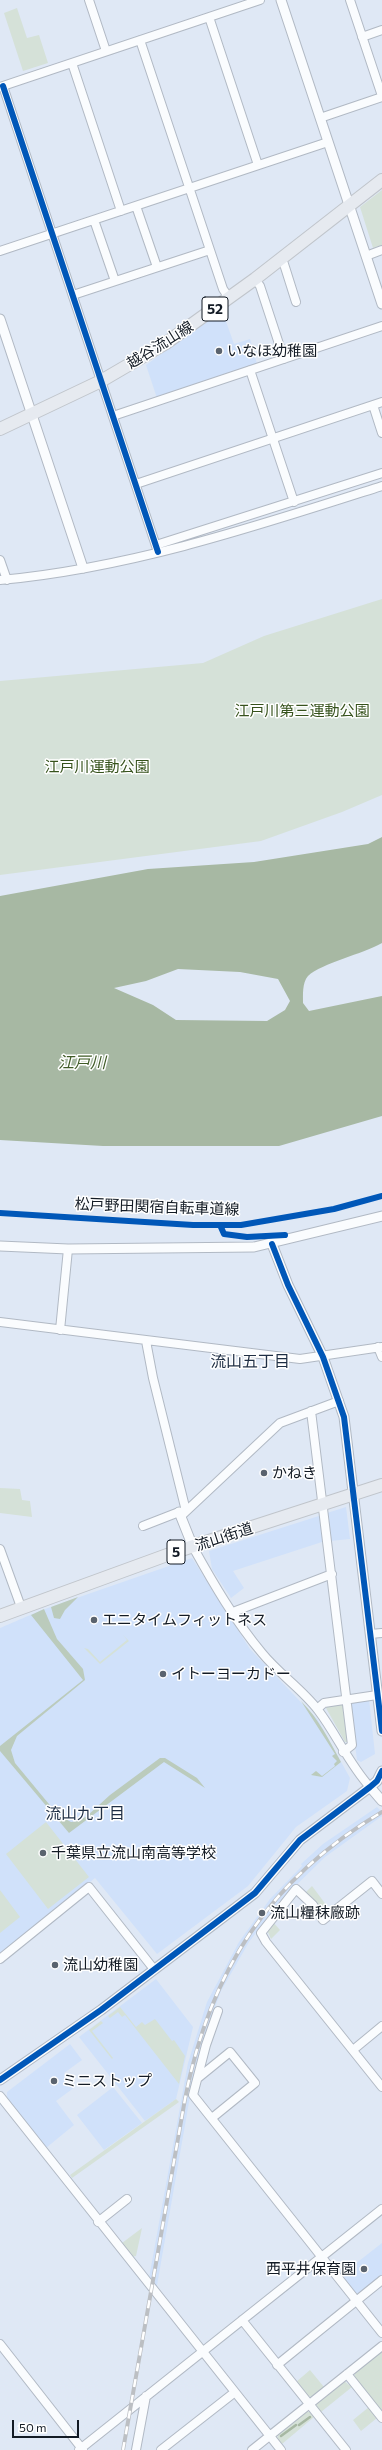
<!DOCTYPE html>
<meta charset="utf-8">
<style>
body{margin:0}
#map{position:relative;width:382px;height:2450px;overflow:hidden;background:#dfe8f5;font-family:Commissioner,sans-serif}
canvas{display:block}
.scale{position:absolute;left:12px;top:2420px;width:67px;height:18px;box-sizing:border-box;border:2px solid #131b25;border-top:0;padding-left:5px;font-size:12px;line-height:14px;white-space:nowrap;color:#131b25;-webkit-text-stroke:3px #fff;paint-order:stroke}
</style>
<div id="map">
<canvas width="382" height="2450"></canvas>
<div class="scale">50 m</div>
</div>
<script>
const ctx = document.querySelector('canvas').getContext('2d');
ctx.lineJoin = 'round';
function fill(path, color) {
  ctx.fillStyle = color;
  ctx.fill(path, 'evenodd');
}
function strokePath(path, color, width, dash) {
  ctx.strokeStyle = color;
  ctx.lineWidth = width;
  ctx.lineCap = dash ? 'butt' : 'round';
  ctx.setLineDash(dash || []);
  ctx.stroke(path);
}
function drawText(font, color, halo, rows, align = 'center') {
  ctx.font = font + ' Commissioner,"Noto Sans JP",sans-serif';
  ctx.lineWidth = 3;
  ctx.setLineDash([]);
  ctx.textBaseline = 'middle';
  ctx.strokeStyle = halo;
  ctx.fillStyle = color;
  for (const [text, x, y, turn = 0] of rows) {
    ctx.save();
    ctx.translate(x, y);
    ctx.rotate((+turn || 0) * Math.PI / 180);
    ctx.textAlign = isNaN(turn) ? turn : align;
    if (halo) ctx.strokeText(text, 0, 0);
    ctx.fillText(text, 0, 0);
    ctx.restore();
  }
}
fill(new Path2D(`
 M222,310L234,344L250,339L257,364L157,398L146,365Z
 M346,1507L350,1539L330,1541L327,1513Z
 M322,1515L325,1541L233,1571L244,1588L231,1598L212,1569L209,1551Z
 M192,1558L250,1649L318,1720L350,1778L347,1791L296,1827L248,1886L157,1954L95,1878L0,1955V1628L42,1610Z
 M369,1699L375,1754L361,1762L357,1760L350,1705L353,1701Z
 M377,1807L382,1812V1816L325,1857L281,1900L249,1942L221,1991L205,2034L192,2085L156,2291L149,2278L188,2063L207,2002L239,1942L270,1899L302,1866L301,1864L323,1844Z
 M156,1979L193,2027L176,2099L145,2121L79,2037Z
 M70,2044L82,2060L64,2073L75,2087L56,2101L74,2125L46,2148L7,2098V2092Z
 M113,2087L142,2123L104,2150L77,2115Z
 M382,2243V2275L360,2293H356L341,2275Z`), '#d0e1fa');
fill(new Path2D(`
 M17,8L27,38L39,35L48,63L23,71L4,13Z
 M382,190V245L373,248L360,207Z
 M382,599V795L342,812L261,841L0,875V681L203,663L264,636Z
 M0,1488L20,1489L22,1500L30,1501L32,1517L0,1513Z
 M123,1635L129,1641L100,1664L84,1648L88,1649L100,1662L127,1640Z
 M342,1703L345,1705L349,1742H345L326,1708L328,1705Z
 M46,1822L89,1877L48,1909L6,1854Z
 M312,1886L330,1910L326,1913L322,1912L306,1892Z
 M0,1890L20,1917L0,1933Z
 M273,1922L280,1930L271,1939L267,1930Z
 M120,2007L136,2027L142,2022L145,2025L155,2019L172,2041L174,2040L185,2056L179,2084L125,2015L122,2017L118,2012L110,2018L108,2016Z
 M101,2021L103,2023L92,2031L113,2058L112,2059L89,2030Z
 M176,2099L179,2102L72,2178L70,2175Z
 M142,2228L136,2256L132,2257L122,2243Z
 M382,2351V2411L354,2377L355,2373Z
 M310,2370L324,2387L312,2397L308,2396L296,2382Z
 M344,2381L352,2387L321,2412L316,2407L317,2403Z
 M369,2407L377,2418L361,2431L353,2420Z
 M306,2412H311L314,2417L282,2444L277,2439L278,2434Z`), '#d5e1d8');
fill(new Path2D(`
 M78,1597L65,1610L60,1619L54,1618L51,1607Z
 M44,1609L57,1639L83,1669L85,1680L17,1736L11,1750L15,1763L58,1815L71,1822L78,1821L87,1816L110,1795L160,1758H165L197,1778L205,1788L164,1762L69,1833L0,1751V1746L83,1680L31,1615Z
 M301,1701C319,1719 329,1740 341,1762L322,1777L311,1775L316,1771L322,1776L335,1766L334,1764L337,1761L332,1756L335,1754Z`), '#bbcbbc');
fill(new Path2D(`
 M382,837V943C363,954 322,963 308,976C302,983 303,995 303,1003L309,1011L382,996V1116L279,1146H103L0,1140V896L148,869L254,862L368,844ZM178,969L240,972L278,979L290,1001L285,1010L267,1021L176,1020L153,1005L114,988L146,981Z`), '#a7b8a3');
strokePath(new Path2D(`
 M299,2425L310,2417
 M281,2436L296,2425`), '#a7b8a3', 2.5);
const minor = new Path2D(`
 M89,0L106,51
 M350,0L382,96
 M209,17L258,165
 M362,37L382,30
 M140,40L223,289L229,298
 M72,63L121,211
 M3,86L158,552
 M0,87L260,0
 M320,118L382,97
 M136,206L157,267
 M94,220L115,281
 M0,251L328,142
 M366,256L382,250
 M280,259L284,264L296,302
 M255,279L260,286L284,359
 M73,295L210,250
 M250,370L294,502
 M373,405L382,433
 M113,416L382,326
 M136,484L382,402
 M156,545L382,473
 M0,560L7,580
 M0,580C131,568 257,526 382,486
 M0,1322L300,1359L382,1347
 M60,1330L68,1249
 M146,1341L153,1378L186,1511
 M378,1347L382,1357
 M311,1411L352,1745L343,1752
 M181,1516L280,1423L339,1401
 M143,1526L179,1512
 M193,1547C213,1583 235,1621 262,1653C279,1674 302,1689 318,1710C337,1735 349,1764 370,1787
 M0,1549L21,1607
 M233,1612L332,1574
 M370,1634L382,1633
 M317,1709L324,1703L377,1695
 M382,1894L372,1881L323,1920L313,1905L296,1889L261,1933L266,1942L382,2087
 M0,1959L89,1887L153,1968
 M218,2011L206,2045L193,2095L382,2333
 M353,2050L382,2026
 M198,2078L230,2052L255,2083L212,2118
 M0,2096L281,2450
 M98,2222L127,2199
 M242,2320L346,2450
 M0,2344L83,2450
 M277,2365L382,2280
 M347,2374L382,2418
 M79,2450L382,2209
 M136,2450L146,2396
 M161,2450L235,2392
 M252,2450L382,2346`);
const tertiary = new Path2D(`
 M281,0L382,304
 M0,319L83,568
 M272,1244L288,1285L323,1357L344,1417L382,1731
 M0,1246L68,1249L254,1247L382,1216
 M179,1512L193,1547
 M370,1787L382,1801
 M0,2080L101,2010L255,1893L300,1840L370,1787L377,1781L382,1771`);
const primary = new Path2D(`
 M0,429L101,381L166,343L255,279L382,180
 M0,1616L178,1551L382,1485`);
strokePath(minor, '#b1b9c4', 10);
strokePath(tertiary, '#b1b9c4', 11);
strokePath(primary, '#c0c5cb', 14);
strokePath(minor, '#fafcfe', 8);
strokePath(tertiary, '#fafcfe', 9);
strokePath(primary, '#e6eaf0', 12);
const rail = new Path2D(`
 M123,2450L185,2099C210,1971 269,1879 382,1812`);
strokePath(rail, '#bcbfc3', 4);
strokePath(rail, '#fff', 2.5, [8]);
strokePath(new Path2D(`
 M3,86L158,552
 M0,1213L193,1225H241L334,1209L382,1196
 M220,1225L224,1234L247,1237L285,1235
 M272,1244L288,1285L323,1357L344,1417L382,1731
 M0,2080L101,2010L255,1893L300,1840L370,1787L377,1781L382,1771`), '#0057b8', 6);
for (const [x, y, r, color] of [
 [219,351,4,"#5a636e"],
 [264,1473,4,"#5a636e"],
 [94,1620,4,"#5a636e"],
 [163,1674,4,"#5a636e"],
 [43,1853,4,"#5a636e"],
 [262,1913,4,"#5a636e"],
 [55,1965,4,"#5a636e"],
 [54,2081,4,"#5a636e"],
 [364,2269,4,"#5a636e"]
]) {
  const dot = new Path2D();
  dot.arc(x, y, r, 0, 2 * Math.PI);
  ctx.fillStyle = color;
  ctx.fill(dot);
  strokePath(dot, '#fff', 1.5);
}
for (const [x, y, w] of [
 [215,309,26],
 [176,1552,18]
]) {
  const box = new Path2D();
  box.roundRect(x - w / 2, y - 12, w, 24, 3);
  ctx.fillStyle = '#fff';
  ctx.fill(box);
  strokePath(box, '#131b25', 1);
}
drawText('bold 14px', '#131b25', null, [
 ["52",215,309],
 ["5",176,1552]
]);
drawText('15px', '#131b25', '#fff', [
 ["越谷流山線",160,345,-32],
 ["松戸野田関宿自転車道線",157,1207,2],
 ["流山街道",224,1537,-18]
]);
drawText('15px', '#131b25', '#fff', [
 ["いなほ幼稚園",227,351],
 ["かねき",272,1473],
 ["エニタイムフィットネス",102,1620],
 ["イトーヨーカドー",171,1674],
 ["千葉県立流山南高等学校",51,1853],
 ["流山糧秣廠跡",270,1913],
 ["流山幼稚園",63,1965],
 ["ミニストップ",62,2081],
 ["西平井保育園",356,2269,"right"]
], 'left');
drawText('15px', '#36521c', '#fff', [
 ["江戸川第三運動公園",302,711],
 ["江戸川運動公園",97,767]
]);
drawText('italic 16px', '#3f5b26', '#fff', [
 ["江戸川",82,1063]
]);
drawText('16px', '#1e2e44', '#fff', [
 ["流山五丁目",250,1362],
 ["流山九丁目",85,1814]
]);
</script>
